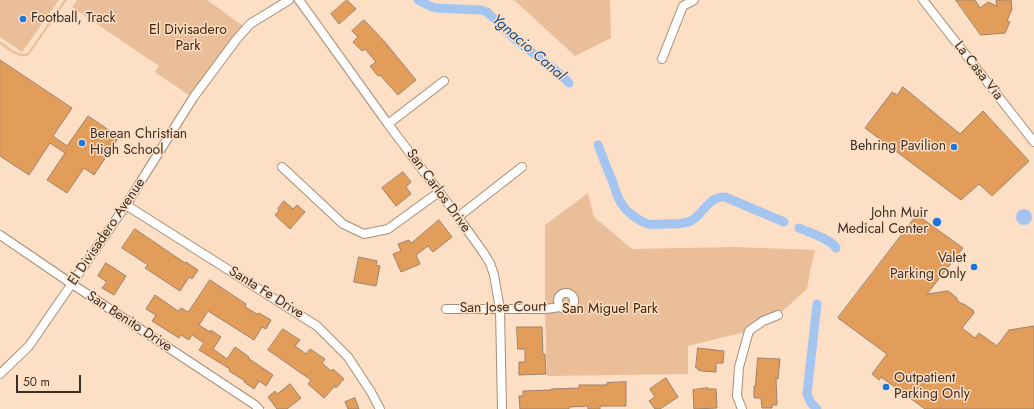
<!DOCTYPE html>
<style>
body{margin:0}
#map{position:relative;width:1034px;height:409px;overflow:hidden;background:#fddfc5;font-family:Jost,sans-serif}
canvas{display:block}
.scale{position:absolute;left:16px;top:375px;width:65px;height:18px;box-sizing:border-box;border:2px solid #3a2e25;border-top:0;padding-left:5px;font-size:12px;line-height:14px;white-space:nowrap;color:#3a2e25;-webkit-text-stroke:3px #fddfc5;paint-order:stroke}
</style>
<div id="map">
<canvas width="1034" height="409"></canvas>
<div class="scale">50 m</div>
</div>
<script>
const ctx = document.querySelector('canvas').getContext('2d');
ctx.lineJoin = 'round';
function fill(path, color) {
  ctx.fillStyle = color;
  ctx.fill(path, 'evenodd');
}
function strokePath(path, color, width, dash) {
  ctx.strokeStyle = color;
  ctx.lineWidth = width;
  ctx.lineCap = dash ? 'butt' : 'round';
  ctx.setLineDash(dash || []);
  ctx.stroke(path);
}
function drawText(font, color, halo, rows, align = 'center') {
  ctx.font = font + ' Jost,sans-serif';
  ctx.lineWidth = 3;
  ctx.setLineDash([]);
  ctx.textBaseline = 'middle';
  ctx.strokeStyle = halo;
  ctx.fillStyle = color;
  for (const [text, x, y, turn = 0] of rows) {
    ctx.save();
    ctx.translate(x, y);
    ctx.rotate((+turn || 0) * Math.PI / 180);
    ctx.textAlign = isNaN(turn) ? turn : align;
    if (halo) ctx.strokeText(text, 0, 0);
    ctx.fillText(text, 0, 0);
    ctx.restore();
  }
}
fill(new Path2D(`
 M0,0H59L22,52L0,37Z
 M64,0H67L29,55C19,60 9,50 0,44V41C8,46 18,57 28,53Z
 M77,0H207L246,28L193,98L155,72L159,66L72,7Z
 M514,0H610L611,38L575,56Z
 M588,193L594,217L632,249L734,247L815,250L810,272L807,289L778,315L749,331L688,346V374L547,376L545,309V225Z`), '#e9be98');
fill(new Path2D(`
 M1016 217a8 8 0 1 1 16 0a8 8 0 1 1-16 0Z`), '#a4c5f0');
strokePath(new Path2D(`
 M418,0L432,7L436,8L481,10L487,12L516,40L559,73L569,83
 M598,145C603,157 607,169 612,180C615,189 617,198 623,206C628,213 639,221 648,224C654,225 660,224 666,224C674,224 684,224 691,221C704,214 708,196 725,197L784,222
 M799,228C808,232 831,239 836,248
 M817,304L807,394L811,403L817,409`), '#a4c5f0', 9);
const building = new Path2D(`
 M347,0L356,9L339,24L331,14Z
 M956,0H975L980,8L988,2L997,6L996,0H1011L1012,9L1007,21L1010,22L1005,33L981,35Z
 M364,20L384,41L416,80L398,95L380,75L378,76L370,66L376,62L365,49L362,51L353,42L358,37L352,31Z
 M0,60L72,108L53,136L67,146L88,116L119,137L94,175L84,168L67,193L47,180L65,153L50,143L29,175L0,156Z
 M903,87L960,134L983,111L1029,161L992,196L979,184L961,200L865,128L892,92L897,95Z
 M403,172L411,182L406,187L411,194L396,206L382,188Z
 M284,201L293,209L297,205L305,212L290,229L275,215L279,211L278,209Z
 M917,215L963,248L927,294L948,291L957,298V300L962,304H964L973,310L974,313L962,328L975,338L979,333L997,346L1009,330L1034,326V409H925L881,377L879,380L872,374L887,354L838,318Z
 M439,220L452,237L433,252L428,246L416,255L420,264L401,272L393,254L401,251L398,244L409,240L411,243Z
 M135,229L185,263L186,262L198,270L192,279L189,277L180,291L145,268L148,265L122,248Z
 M359,257L377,261L376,265L380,266L376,286L354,282Z
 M106,263L126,276L114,295L102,288L107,282L98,276Z
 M210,280L246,304L245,307L257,314L259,313L271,320L266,329L262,327L254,340L208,311L199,325L210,332L211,330L221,337L213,349L227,359L235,347L249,357L248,358L273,375L266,386L259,381L254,389L244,382L245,381L229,371L230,369L199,350L204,343L192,335L189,340L181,335L179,338L152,321L156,315L146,309L155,295L178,311L181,308L188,312Z
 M517,327H542L543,355L545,354L546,374L519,375V362H525V349H518Z
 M283,329L300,340L295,346L306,354L310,349L325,359L322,363L331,371L333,369L344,379L336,388L335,386L324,398L308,384L311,380L268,350Z
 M698,348L724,351L723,363H716V372L702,371L698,370V368H696Z
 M758,358L780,359L778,379L776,378L777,405H772V408H762L761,398H754V386H755Z
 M666,378L678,397L660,409H655L649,401L655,397L650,389Z
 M626,382V406H600V409H588V406L569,407V409H520L519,396H523V391L551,390V389L579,388V385H607V383Z
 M290,384L301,398L287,409H277L268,397L275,391L277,394Z
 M708,388V389H716L717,408L694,409L693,390Z
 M355,398L359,409H348L345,402Z`);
fill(building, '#e39d5b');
strokePath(building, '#9d826b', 1);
const street = new Path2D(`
 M299,0L388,124L458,217L483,252L490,263L494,275L500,309L502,409
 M923,0L1034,142
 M662,59L683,6L694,0
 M388,124L444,81
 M282,167L343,224L364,234L388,229L439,192
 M126,205L317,326L348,357L371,392L380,409
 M458,217L522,167
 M0,235L72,284L255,405L259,409
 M558 301a8 8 0 1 1 16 0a8 8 0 1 1-16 0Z
 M446,309H545L561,307
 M0,374L29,346L126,205L193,98L236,40L250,24L289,0
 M742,409L737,396L739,367L749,331L763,321L778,315`);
strokePath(street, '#a88d75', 10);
strokePath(street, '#fff', 8);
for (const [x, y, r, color] of [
 [23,19,4,"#1677e0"],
 [82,143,4,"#1677e0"],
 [954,147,4,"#1677e0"],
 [937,222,5,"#1677e0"],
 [974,267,4,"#1677e0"],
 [886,387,4,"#1677e0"]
]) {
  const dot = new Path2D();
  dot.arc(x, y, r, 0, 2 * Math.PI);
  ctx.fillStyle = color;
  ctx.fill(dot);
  strokePath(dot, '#fddfc5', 1.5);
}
drawText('14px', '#3a2e25', '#fddfc5', [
 ["Football, Track",31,19],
 ["Berean Christian",90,135],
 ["High School",90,151],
 ["Behring Pavilion",946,147,"right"],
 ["John Muir",928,214,"right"],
 ["Medical Center",928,230,"right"],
 ["Valet",966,259,"right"],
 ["Parking Only",966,275,"right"],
 ["Outpatient",894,379],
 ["Parking Only",894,395]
], 'left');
drawText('14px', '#3f2306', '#fddfc5', [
 ["El Divisadero",188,31],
 ["Park",188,47],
 ["San Miguel Park",610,310]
]);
drawText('14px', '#3a2e25', '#fddfc5', [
 ["La Casa Via",978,71,52],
 ["San Carlos Drive",438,191,54],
 ["El Divisadero Avenue",107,232,-56],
 ["Santa Fe Drive",266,293,32],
 ["San Jose Court",503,308,-1],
 ["San Benito Drive",129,322,33]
]);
drawText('italic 15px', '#154b8a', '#fddfc5', [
 ["Ygnacio Canal",528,48,41]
]);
</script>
